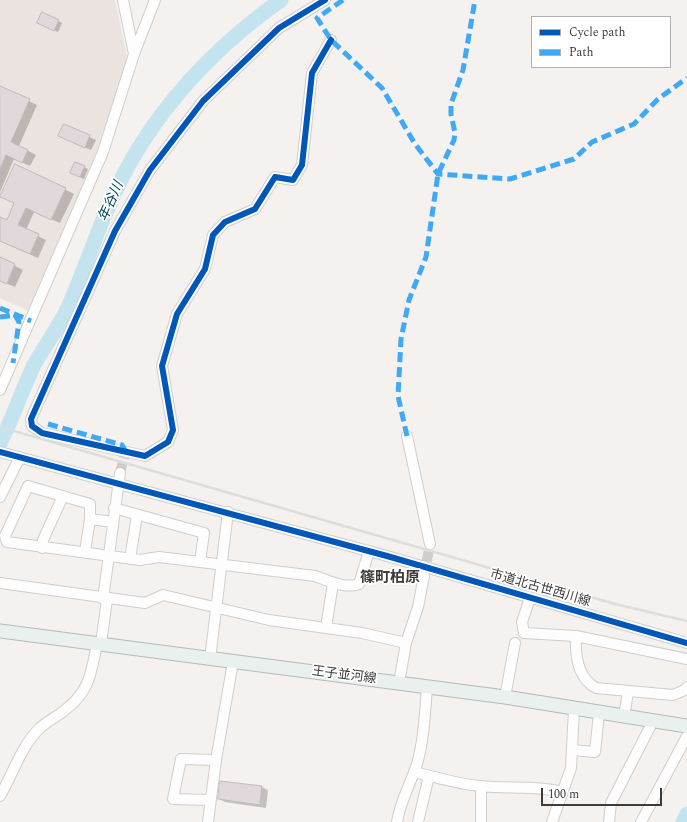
<!DOCTYPE html>
<meta charset="utf-8">
<style>
body{margin:0}
#map{position:relative;width:687px;height:822px;overflow:hidden;background:#f4f1ef;font-family:Spectral,serif}
canvas{display:block}
.legend{position:absolute;left:531px;top:16px;width:140px;height:52px;box-sizing:border-box;background:#fff;border:1px solid #b2b1b1;margin:0;padding:5px 7px;list-style:none;font-size:12px;color:#3e3c3b}
.legend li{display:flex;align-items:center;gap:8px;height:20px}
.legend b{width:20px;border:1px solid #b2b1b1}
.scale{position:absolute;left:541px;top:788px;width:121px;height:18px;box-sizing:border-box;border:2px solid #3e3c3b;border-top:0;padding-left:5px;font-size:12px;line-height:14px;white-space:nowrap;color:#3e3c3b;-webkit-text-stroke:3px #fff;paint-order:stroke}
</style>
<div id="map">
<canvas width="687" height="822"></canvas>
<ul class="legend">
<li><b style="height:5px;background:#0057b8"></b>Cycle path</li>
<li><b style="height:5px;background:#3fa9f5"></b>Path</li>
</ul>
<div class="scale">100 m</div>
</div>
<script>
const ctx = document.querySelector('canvas').getContext('2d');
ctx.lineJoin = 'round';
function fill(path, color) {
  ctx.fillStyle = color;
  ctx.fill(path, 'evenodd');
}
function strokePath(path, color, width, dash) {
  ctx.strokeStyle = color;
  ctx.lineWidth = width;
  ctx.lineCap = dash ? 'butt' : 'round';
  ctx.setLineDash(dash || []);
  ctx.stroke(path);
}
function drawText(font, color, halo, rows, align = 'center') {
  ctx.font = font + ' Spectral,"Noto Sans JP",serif';
  ctx.lineWidth = 3.5;
  ctx.setLineDash([]);
  ctx.textBaseline = 'middle';
  ctx.strokeStyle = halo;
  ctx.fillStyle = color;
  for (const [text, x, y, turn = 0] of rows) {
    ctx.save();
    ctx.translate(x, y);
    ctx.rotate((+turn || 0) * Math.PI / 180);
    ctx.textAlign = isNaN(turn) ? turn : align;
    if (halo) ctx.strokeText(text, 0, 0);
    ctx.fillText(text, 0, 0);
    ctx.restore();
  }
}
fill(new Path2D(`
 M0,0H115L128,62L96,153L29,311L0,298Z`), '#ebe3df');
fill(new Path2D(`
 M43,14L62,23L58,32L42,25Z
 M0,87L37,105L19,146L36,155L30,166L14,159L0,192Z
 M64,125L96,140L91,150L65,139Z
 M76,163L88,169L84,179L75,175Z
 M16,165L74,194L60,223L34,212L26,230L46,240L38,258L0,241V218L7,221L15,203Z
 M0,258L23,270L15,287L0,281Z
 M221,782L262,787L268,790L266,808L225,802L219,799Z`), '#0003');
strokePath(new Path2D(`
 M0,443C13,418 22,390 34,365C45,345 60,326 69,305C86,267 98,227 116,190C153,112 211,50 281,0
 M683,822L687,814`), '#c3e4ee', 15);
const building = new Path2D(`
 M42,12L59,20L54,31L37,23Z
 M0,86L30,99L11,142L28,150L22,163L6,155L0,169Z
 M64,124L90,135L85,148L58,136Z
 M75,162L85,166L80,177L70,173Z
 M15,164L66,188L51,220L26,208L18,225L39,234L30,254L0,241V217L7,220L14,203L0,197Z
 M0,257L15,264L7,284L0,281Z
 M220,781L262,786L260,805L218,799Z`);
fill(building, '#e1d8db');
strokePath(building, '#bebbbb', 1);
strokePath(new Path2D(`
 M120,473L124,457
 M424,576L430,544`), '#d0cdcb', 10, [10, 5]);
const minor = new Path2D(`
 M325,0L279,28L203,101L150,170L115,231L31,419L32,426L42,433L145,456L168,442L173,430L162,366L177,314L205,269L213,235L225,222L255,209L275,177L293,180L302,165L312,73L331,40
 M134,54L155,0
 M0,390L103,152L134,54L123,0
 M407,436L430,544
 M0,452L387,556L687,643
 M0,497L20,457
 M114,508L204,533L200,562
 M90,519V504L28,486L5,536L7,542L140,560L159,557L315,576C329,581 345,589 359,584L369,551
 M42,548L43,540L63,496
 M85,552L90,519L113,522
 M130,559L137,515
 M0,583L145,603L163,595L269,620L362,633L406,643
 M530,598L522,622L524,633L576,636
 M103,599L120,473
 M326,628L333,583
 M101,644L107,599
 M210,659L228,512
 M687,659L576,636C575,655 578,678 596,688L673,695L687,689V687
 M399,683L406,643L418,607L424,576
 M505,697L515,643
 M624,717L628,692
 M573,750L595,752L599,713
 M414,772C436,777 457,784 480,786C508,789 536,785 563,792
 M0,796C13,774 21,746 40,728C47,721 57,717 65,710C90,691 91,673 97,644
 M210,800L173,799L181,759L216,760
 M208,822L216,760L233,662
 M397,822C400,801 411,783 417,764C424,739 425,713 427,687
 M418,822L429,776
 M481,822V786
 M552,822L571,768L574,709
 M609,822L611,803L650,727L651,721
 M641,822L687,736`);
const major = new Path2D(`
 M0,631L505,697L687,726`);
strokePath(minor, '#d0cecd', 12);
strokePath(major, '#b1bdb8', 15);
strokePath(minor, '#fdfdfd', 10);
strokePath(major, '#e9f0ed', 13);
strokePath(new Path2D(`
 M0,427L615,604L687,621`), '#dddddc', 2.5);
strokePath(new Path2D(`
 M343,0L317,18L331,40L382,88L415,144L438,174L510,179L574,159L592,142L634,124L658,99L687,78
 M0,308L31,321
 M0,317L15,315L19,322L13,363
 M48,424L122,445L125,450
 M407,436L398,396L401,339L409,300L426,257L438,174L454,140L455,133L451,114V104L463,70L475,0`), '#3fa9f5', 5, [10, 5]);
strokePath(new Path2D(`
 M325,0L279,28L203,101L150,170L115,231L31,419L32,426L42,433L145,456L168,442L173,430L162,366L177,314L205,269L213,235L225,222L255,209L275,177L293,180L302,165L312,73L331,40
 M0,452L387,556L687,643`), '#0057b8', 6);
drawText('13px', '#3e3c3b', '#fff', [
 ["市道北古世西川線",540,589,16],
 ["王子並河線",344,676,7]
]);
drawText('italic 14px', '#044c5b', '#fff', [
 ["年谷川",112,202,-66]
]);
drawText('bold 15px', '#3e3c3b', '#fff', [
 ["篠町柏原",390,579]
]);
</script>
